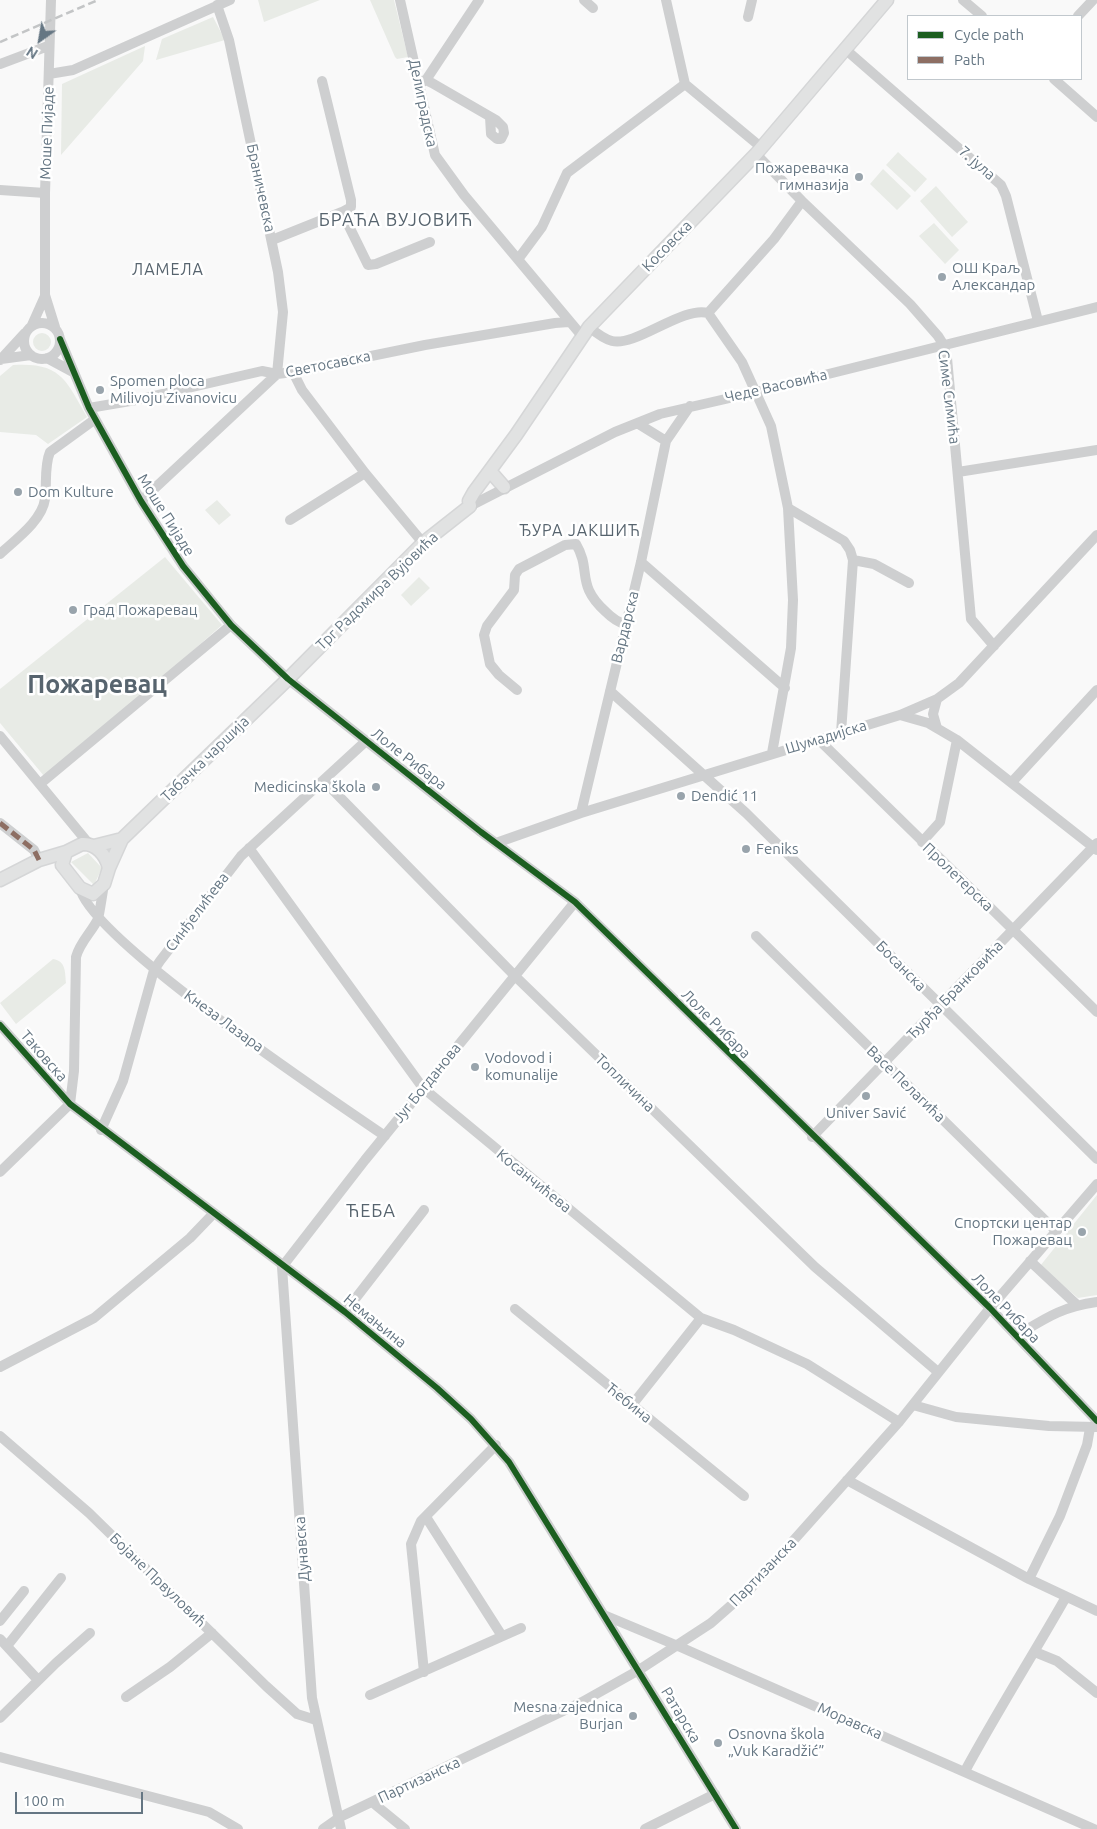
<!DOCTYPE html>
<meta charset="utf-8">
<style>
body{margin:0}
#map{position:relative;width:1097px;height:1829px;overflow:hidden;background:#f9f9f9;font-family:Ubuntu,sans-serif}
canvas{display:block}
.legend{position:absolute;left:907px;top:15px;width:175px;height:65px;box-sizing:border-box;background:#fff;border:1px solid #c1c8cd;margin:0;padding:6px 9px;list-style:none;font-size:15px;color:#657683}
.legend li{display:flex;align-items:center;gap:10px;height:25px}
.legend b{width:25px;border:1px solid #c1c8cd}
.north{position:absolute;left:15px;top:15px;width:50px;height:50px;-webkit-text-stroke:4px #fff;paint-order:stroke;rotate:212deg;font-size:14px;font-weight:700;line-height:20px;text-align:center;color:#657683}
.north::after{content:'';display:block;margin:auto;width:18px;height:22px;background:#657683;clip-path:polygon(50% 0,100% 100%,50% 72%,0 100%)}
.scale{position:absolute;left:15px;top:1792px;width:128px;height:22px;box-sizing:border-box;border:2px solid #657683;border-top:0;padding-left:6px;font-size:15px;line-height:18px;white-space:nowrap;color:#657683;-webkit-text-stroke:4px #fff;paint-order:stroke}
</style>
<div id="map">
<canvas width="1097" height="1829"></canvas>
<ul class="legend">
<li><b style="height:6px;background:#1b5e20"></b>Cycle path</li>
<li><b style="height:6px;background:#8d6e63"></b>Path</li>
</ul>
<div class="north">N</div>
<div class="scale">100 m</div>
</div>
<script>
const ctx = document.querySelector('canvas').getContext('2d');
ctx.lineJoin = 'round';
function fill(path, color) {
  ctx.fillStyle = color;
  ctx.fill(path, 'evenodd');
}
function strokePath(path, color, width, dash) {
  ctx.strokeStyle = color;
  ctx.lineWidth = width;
  ctx.lineCap = dash ? 'butt' : 'round';
  ctx.setLineDash(dash || []);
  ctx.stroke(path);
}
function drawText(font, color, halo, rows, align = 'center') {
  ctx.font = font + ' Ubuntu,sans-serif';
  ctx.lineWidth = 5;
  ctx.setLineDash([]);
  ctx.textBaseline = 'middle';
  ctx.strokeStyle = halo;
  ctx.fillStyle = color;
  for (const [text, x, y, turn = 0] of rows) {
    ctx.save();
    ctx.translate(x, y);
    ctx.rotate((+turn || 0) * Math.PI / 180);
    ctx.textAlign = isNaN(turn) ? turn : align;
    if (halo) ctx.strokeText(text, 0, 0);
    ctx.fillText(text, 0, 0);
    ctx.restore();
  }
}
fill(new Path2D(`
 M258,0H320L264,22Z
 M370,0H394L408,57L397,59L395,57Z
 M213,17L225,40L156,60L162,39Z
 M145,46L143,61L61,155L62,84Z
 M898,152L927,179L915,192L886,165Z
 M883,169L911,196L897,210L870,184Z
 M936,186L968,222L952,237L920,201Z
 M934,223L959,250L945,264L919,236Z
 M33 342a9 9 0 1 1 18 0a9 9 0 1 1-18 0Z
 M13,365C61,362 66,380 87,417L48,444L36,435L0,432V376Z
 M217,500L231,515L219,525L205,510Z
 M165,557L222,625L139,698L44,776L0,723V689Z
 M419,577L430,588L411,606L401,595Z
 M88,853L102,868L94,885L71,862Z
 M53,959C66,961 65,972 66,983L16,1024L0,1003Z
 M1097,1195V1295L1078,1298L1040,1266Z`), '#e8ebe6');
const major = new Path2D(`
 M490,471L504,487
 M82,844C96,843 106,855 109,868L104,884L93,894L80,888L62,865L66,852Z
 M94,846L122,839
 M109,868L122,839L288,679L423,543L470,506L469,501L474,492L516,435L589,327L756,154L887,0
 M0,880L39,860L66,852`);
strokePath(major, '#d5d6d7', 15);
strokePath(new Path2D(`
 M51,0L45,193V295L55,327
 M400,0L435,155L464,195L582,336
 M584,0L593,8
 M666,0L685,84L762,148
 M963,0L982,16
 M1078,16L1093,0
 M748,17L752,0
 M845,49L1001,185L1006,196L1038,321
 M0,64L48,46
 M49,74L73,70L230,0
 M1054,79L1097,117
 M426,80L432,83L496,120L503,127L504,133L501,139H497L491,134L490,117
 M322,81L351,200V207L342,212
 M421,83L426,80L479,0
 M756,154L802,201L910,304L938,336L943,344L947,358L971,619L994,646
 M0,190L45,193
 M272,240L342,212L368,265L376,264L430,242
 M519,258L542,227L567,173L685,84
 M708,313L774,239L802,201
 M24 341a18 18 0 1 1 36 0a18 18 0 1 1-36 0Z
 M32,325L45,296
 M589,327C595,332 604,339 612,341C636,347 682,306 708,313L742,362L771,426L788,508L844,541L850,550L853,560L874,564L909,583
 M60,339L89,408L141,501L183,566L231,625L288,679L481,832L575,902L990,1308L1097,1421
 M47,358L73,372
 M1,359L31,355
 M0,360L25,333
 M293,372L302,390L365,473L423,543
 M89,408L136,400L262,371L277,374L293,372L425,345L555,323L569,322
 M637,423L666,441
 M958,472L1097,450
 M141,501L277,374L283,312L278,272L229,40L217,5
 M470,506L615,432L660,414L756,392L1097,307
 M290,520L365,473
 M0,554C15,540 42,521 45,499C47,484 44,466 50,452L94,420
 M641,562L785,688
 M517,690L499,675L490,664L484,635L487,626L514,590L515,575L519,569L565,545L576,544C592,571 575,584 606,612C612,618 617,622 625,624
 M610,691L746,813L1097,1159
 M937,699L933,714L937,728
 M900,715L928,723L957,740L1097,850
 M841,733L853,560
 M0,736L89,844
 M819,740L1097,1012
 M772,753L791,648L793,600L788,508
 M324,781L515,976L815,1267L938,1372
 M1012,782L1097,690
 M40,784L231,625
 M581,813L641,562L666,441L690,406
 M0,823L34,850L39,860
 M922,842L940,822L957,740
 M496,843L581,813L900,715L937,699L959,683L1097,535
 M249,848L423,1088L701,1318L734,1330L807,1364L899,1422
 M80,888C90,938 332,1100 385,1136
 M756,936L1056,1231
 M0,1025L70,1104L345,1312L437,1388L471,1419L509,1462L736,1829
 M70,1104L74,1071L76,957C80,942 91,933 98,919C99,917 103,890 104,884
 M101,1130L123,1081L154,970L160,961L241,856L366,741
 M812,1137L1097,843
 M0,1172L70,1104
 M1030,1261L1077,1305
 M515,1309L744,1496
 M345,1312L424,1210
 M1016,1336C1046,1318 1061,1307 1097,1302
 M0,1367L94,1318L190,1238L214,1213
 M632,1405L701,1318
 M913,1405L956,1417L1049,1426L1097,1427
 M0,1436L89,1513L266,1686L297,1714L316,1720
 M847,1480L1029,1579L1097,1611
 M426,1517L502,1636
 M1029,1579L1060,1516L1087,1445L1090,1428
 M604,1615L678,1646L1094,1829
 M0,1621L24,1591
 M0,1639L38,1680
 M7,1646L61,1578
 M1035,1652L1057,1661L1097,1693
 M424,1672L411,1544L421,1521L496,1445
 M370,1695L521,1628
 M126,1697L170,1667L212,1633
 M0,1718L56,1663L90,1633
 M0,1757L209,1812L238,1829
 M965,1771C997,1712 1033,1655 1066,1597
 M372,1802L405,1829
 M323,1829L340,1817L582,1702L639,1670L711,1623L752,1587L899,1422L990,1308L1097,1184
 M341,1829L312,1698L282,1267L365,1160L575,902
 M645,1829L715,1794`), '#cecfd0', 10);
strokePath(major, '#e1e2e2', 12);
strokePath(new Path2D(`
 M0,42L98,0`), '#c3c5c6', 2.5, [8, 4]);
strokePath(new Path2D(`
 M0,823L34,850L39,860`), '#8d6e63', 5, [10, 5]);
strokePath(new Path2D(`
 M60,339L89,408L141,501L183,566L231,625L288,679L481,832L575,902L990,1308L1097,1421
 M0,1025L70,1104L345,1312L437,1388L471,1419L509,1462L736,1829`), '#1b5e20', 6);
for (const [x, y, r, color] of [
 [859,177,5,"#99a4ac"],
 [942,277,5,"#99a4ac"],
 [100,390,5,"#99a4ac"],
 [18,492,5,"#99a4ac"],
 [73,610,5,"#99a4ac"],
 [376,787,5,"#99a4ac"],
 [681,796,5,"#99a4ac"],
 [746,849,5,"#99a4ac"],
 [475,1067,5,"#99a4ac"],
 [866,1096,5,"#99a4ac"],
 [1082,1232,5,"#99a4ac"],
 [633,1716,5,"#99a4ac"],
 [718,1743,5,"#99a4ac"]
]) {
  const dot = new Path2D();
  dot.arc(x, y, r, 0, 2 * Math.PI);
  ctx.fillStyle = color;
  ctx.fill(dot);
  strokePath(dot, '#fff', 2);
}
drawText('15px', '#657683', '#fff', [
 ["Делиградска",423,103,78],
 ["Моше Пијаде",47,133,-88],
 ["7. јула",977,163,41],
 ["Браничевска",261,188,78],
 ["Косовска",667,246,-46],
 ["Светосавска",328,364,-11],
 ["Чеде Васовића",776,386,-13],
 ["Симе Симића",949,397,83],
 ["Моше Пијаде",166,515,58],
 ["Трг Радомира Вујовића",377,591,-44],
 ["Вардарска",625,627,-76],
 ["Шумадијска",826,737,-17],
 ["Табачка чаршија",205,759,-44],
 ["Лоле Рибара",409,759,38],
 ["Пролетерска",958,877,44],
 ["Синђелићева",197,912,-53],
 ["Босанска",901,966,45],
 ["Ђурђа Бранковића",955,990,-46],
 ["Кнеза Лазара",224,1021,36],
 ["Лоле Рибара",716,1024,45],
 ["Таковска",44,1056,49],
 ["Југ Богданова",427,1083,-51],
 ["Топличина",625,1083,44],
 ["Васе Пелагића",906,1084,44],
 ["Косанчићева",534,1181,39],
 ["Лоле Рибара",1006,1308,46],
 ["Немањина",375,1321,39],
 ["Ћебина",629,1403,39],
 ["Дунавска",302,1549,-94],
 ["Партизанска",763,1572,-46],
 ["Бојане Првуловић",158,1580,44],
 ["Ратарска",681,1715,59],
 ["Моравска",850,1721,24],
 ["Партизанска",419,1780,-25]
]);
drawText('15px', '#657683', '#fff', [
 ["Пожаревачка",849,168,"right"],
 ["гимназија",849,185,"right"],
 ["ОШ Краљ",952,268],
 ["Александар",952,285],
 ["Spomen ploca",110,381],
 ["Milivoju Zivanovicu",110,398],
 ["Dom Kulture",28,492],
 ["Град Пожаревац",83,610],
 ["Medicinska škola",366,787,"right"],
 ["Dendić 11",691,796],
 ["Feniks",756,849],
 ["Vodovod i",485,1058],
 ["komunalije",485,1075],
 ["Univer Savić",866,1113,"center"],
 ["Спортски центар",1072,1223,"right"],
 ["Пожаревац",1072,1240,"right"],
 ["Mesna zajednica",623,1707,"right"],
 ["Burjan",623,1724,"right"],
 ["Osnovna škola",728,1734],
 ["„Vuk Karadžić”",728,1751]
], 'left');
ctx.letterSpacing = '1px';
drawText('16px', '#57646e', '#fff', [
 ["ЛАМЕЛА",168,270],
 ["ЂУРА ЈАКШИЋ",580,531]
]);
ctx.letterSpacing = '0px';
ctx.letterSpacing = '1px';
drawText('18px', '#57646e', '#fff', [
 ["БРАЋА ВУЈОВИЋ",396,220],
 ["ЋЕБА",371,1211]
]);
ctx.letterSpacing = '0px';
drawText('bold 25px', '#57646e', '#fff', [
 ["Пожаревац",97,685]
]);
</script>
